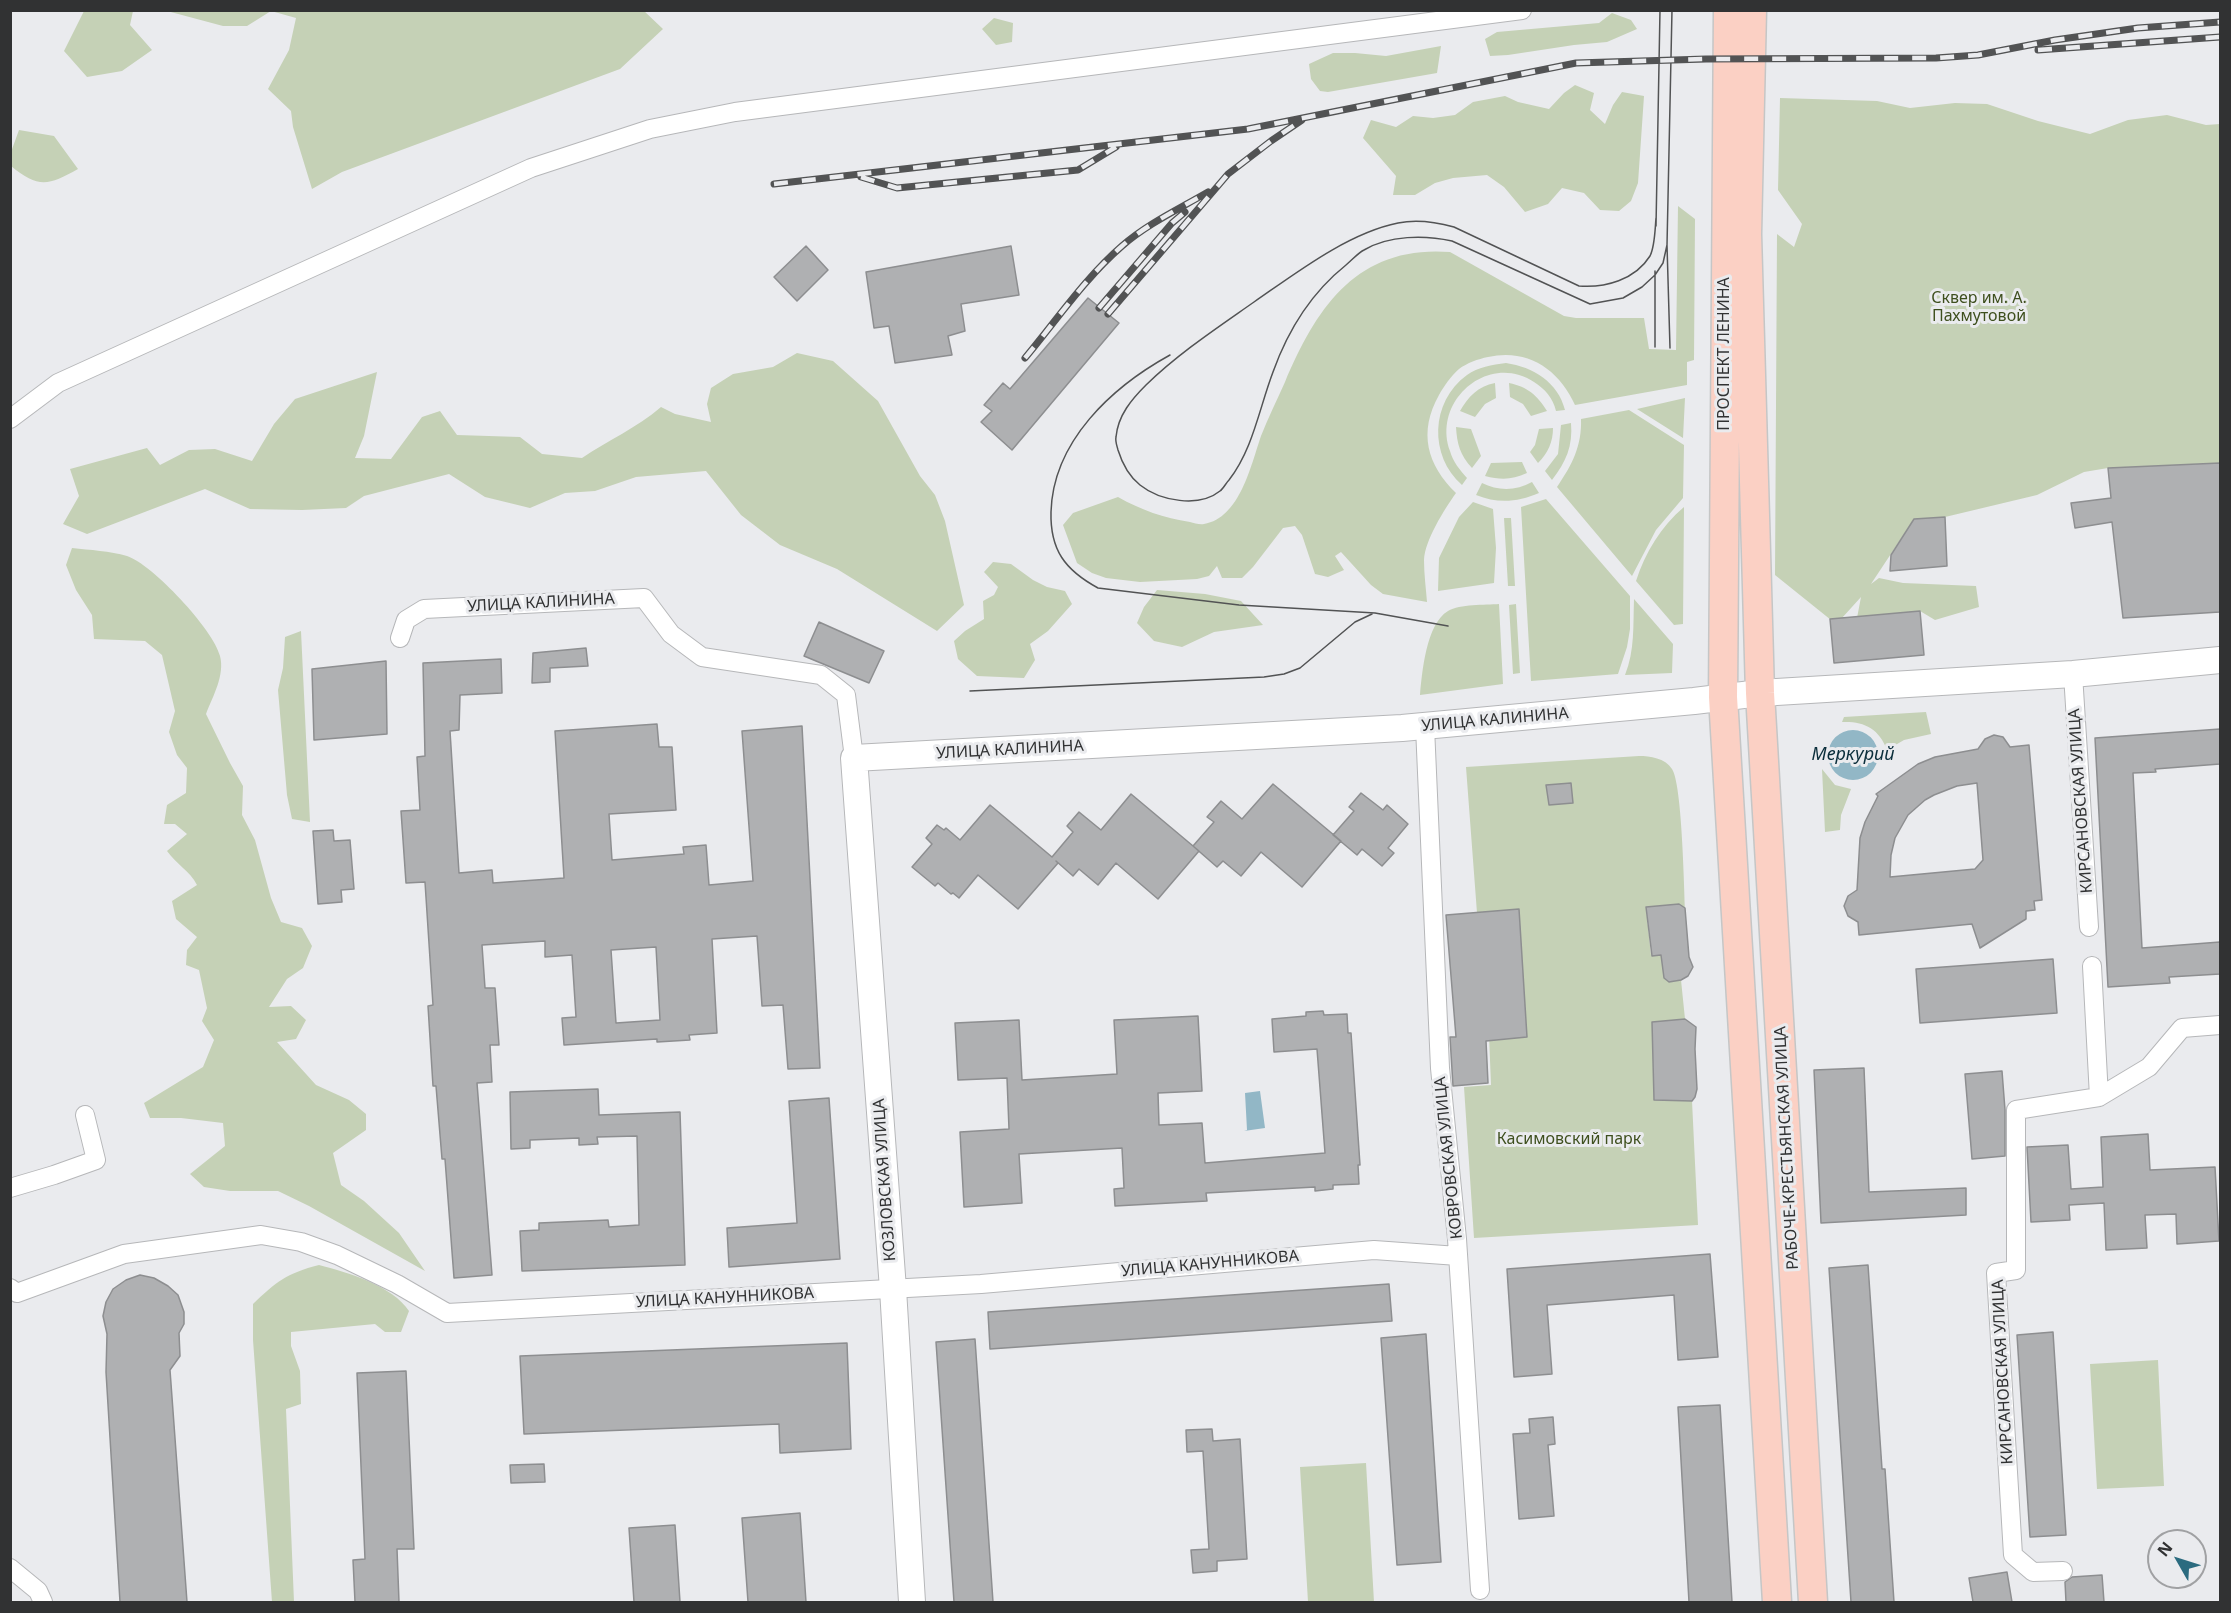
<!DOCTYPE html>
<meta charset="utf-8">
<style>
body{margin:0}
#map{position:relative;width:2231px;height:1613px;overflow:hidden;background:#eaebee;font-family:"Noto Sans",sans-serif}
canvas{display:block}
.frame{position:absolute;inset:0;border:12px solid #313233;pointer-events:none}
.north{position:absolute;left:2147px;top:1529px;width:60px;height:60px;box-sizing:border-box;background:#eaebee;border:2px solid #a0a1a3;border-radius:50%;rotate:309deg;font-size:16px;font-weight:700;line-height:24px;text-align:center;color:#313233}
.north::after{content:'';display:block;margin:auto;width:21px;height:27px;background:#2b6b7f;clip-path:polygon(50% 0,100% 100%,50% 72%,0 100%)}
</style>
<div id="map">
<canvas width="2231" height="1613"></canvas>
<div class="frame"></div>
<div class="north">N</div>
</div>
<script>
const ctx = document.querySelector('canvas').getContext('2d');
ctx.lineJoin = 'round';
function fill(path, color) {
  ctx.fillStyle = color;
  ctx.fill(path, 'evenodd');
}
function strokePath(path, color, width, dash) {
  ctx.strokeStyle = color;
  ctx.lineWidth = width;
  ctx.lineCap = dash ? 'butt' : 'round';
  ctx.setLineDash(dash || []);
  ctx.stroke(path);
}
function drawText(font, color, halo, rows, align = 'center') {
  ctx.font = font + ' "Noto Sans",sans-serif';
  ctx.lineWidth = 6;
  ctx.setLineDash([]);
  ctx.textBaseline = 'middle';
  ctx.strokeStyle = halo;
  ctx.fillStyle = color;
  for (const [text, x, y, turn = 0] of rows) {
    ctx.save();
    ctx.translate(x, y);
    ctx.rotate((+turn || 0) * Math.PI / 180);
    ctx.textAlign = isNaN(turn) ? turn : align;
    if (halo) ctx.strokeText(text, 0, 0);
    ctx.fillText(text, 0, 0);
    ctx.restore();
  }
}
fill(new Path2D(`
 M643,10L663,29L620,69L342,172L312,189L293,127L291,111L268,89L289,50L296,18L271,11L247,26H223L167,11Z
 M84,11H133L130,25L152,50L122,71L87,77L64,51Z
 M1612,13L1631,20L1637,29L1607,42L1574,45L1508,55L1490,56L1485,39L1497,32L1599,23Z
 M994,18L1013,23L1012,42L996,45L982,29Z
 M1441,46L1437,73L1328,92L1320,91L1311,79L1309,64L1333,53H1355L1386,56Z
 M1575,85L1594,93L1590,110L1605,124L1613,105L1622,92L1644,96L1638,183L1631,201L1619,211L1600,210L1584,193L1562,188L1548,204L1525,212L1504,187L1487,175L1453,178L1435,183L1415,195H1393L1396,176L1363,138L1371,120L1396,127L1413,116L1433,118L1455,115L1473,102L1505,96L1518,102L1549,109L1564,93Z
 M1780,98L1877,101L1910,108L1955,103L1987,104L2038,121L2090,134L2128,120L2167,115L2206,125L2220,124V463L2108,468L2084,472L2037,495L1945,517L1914,519L1871,584L1879,578L1903,583L1976,586L1979,607L1935,620L1920,611L1857,618L1861,597L1842,618L1831,620L1775,575L1777,234L1794,247L1802,224L1778,190Z
 M19,130L54,136L78,169C48,186 38,188 11,166V152Z
 M1678,206L1695,219L1694,360L1687,362V385L1575,405C1559,369 1527,348 1488,357C1478,359 1467,363 1459,369C1451,376 1444,386 1439,395C1418,432 1427,465 1456,493C1444,510 1425,540 1424,560C1424,574 1426,589 1427,602L1383,594L1371,585L1341,552L1335,556L1344,570L1328,577L1315,574L1302,535L1295,526L1283,528L1253,567L1242,578H1222L1217,566L1209,576L1197,579L1140,582L1106,578L1092,573L1077,563L1063,525L1073,513L1118,497C1141,510 1164,518 1190,522C1194,523 1200,525 1204,524C1240,518 1251,465 1261,436C1268,418 1277,400 1285,382C1317,306 1358,245 1450,252L1564,316L1576,318H1644L1649,349L1676,350Z
 M797,353L833,361L878,401L920,476L935,495L945,521L964,605L937,631L837,569L780,545L741,515L706,471L636,477L595,491L565,493L530,508L485,497L449,474L364,496L346,508L302,510L250,509L205,489L87,534L63,524L79,496L70,469L147,448L160,465L189,450L215,449L252,461L274,424L295,399L377,372L364,436L355,458L391,459L422,417L440,411L457,435L520,437L542,454L582,458C608,440 637,428 661,407L675,414L711,422L707,404L711,388L733,374L773,367Z
 M1506,363C1533,367 1558,382 1565,410L1556,411C1553,398 1545,389 1534,382C1488,352 1432,401 1450,451C1453,462 1460,470 1467,478L1462,485C1429,456 1430,402 1467,375C1478,367 1492,365 1506,363Z
 M1495,383L1496,398L1485,404L1475,417L1460,411C1468,397 1478,386 1495,383Z
 M1509,383C1528,387 1537,395 1547,411L1531,416L1523,404L1510,397Z
 M1685,398L1683,438L1637,409Z
 M1629,410L1684,445L1683,498L1656,530L1632,576L1557,487C1572,465 1582,446 1581,419Z
 M1571,423C1573,446 1566,462 1552,480L1545,471L1558,454L1561,425Z
 M1456,427L1471,429L1481,456L1472,468C1460,455 1457,444 1456,427Z
 M1553,428C1553,442 1548,453 1538,463L1530,452L1535,445L1539,429Z
 M1522,462L1527,473C1512,480 1501,480 1485,476L1491,463Z
 M1532,482L1539,493C1518,502 1498,504 1476,495L1482,483C1498,491 1516,491 1532,482Z
 M1546,499L1630,596V629L1627,647L1618,674L1531,681L1521,507Z
 M1473,502L1493,509L1496,548L1494,583L1438,591L1439,558L1459,517Z
 M1684,507L1683,624L1674,625L1636,581C1645,553 1661,526 1684,507Z
 M1504,518H1511L1515,586H1508Z
 M72,548C90,550 110,551 127,556C152,564 214,630 220,656C225,675 213,696 206,714L230,763L243,786L242,815L255,840L271,898L281,922L302,928L312,946L303,968L287,979L269,1007L291,1006L306,1020L296,1039L277,1042L316,1085L349,1100L366,1114V1130L333,1153L341,1185L364,1201L399,1233L425,1271L309,1206L278,1191H230L204,1187L190,1174L225,1146L223,1123L181,1118H150L144,1103L203,1067L214,1040L202,1021L207,1008L199,970L186,965L187,950L197,937L176,919L172,901L197,885C190,871 176,864 167,851L187,834L175,824H164L167,805L186,793L187,768L177,755L169,732L175,711L162,655L145,641L94,639L92,615L76,590L66,565Z
 M993,562L1011,564L1033,580L1047,587L1065,591L1072,604L1048,631L1030,644L1035,660L1024,678L977,676L958,659L954,641L965,631L984,619L983,601L994,595L998,587L984,572Z
 M1157,590L1205,594L1241,601L1263,625L1214,632L1182,647L1154,641L1137,623L1144,607Z
 M1634,599L1673,644L1672,673L1625,675C1635,650 1633,626 1634,599Z
 M1499,604L1503,684L1420,695C1422,673 1426,624 1448,611C1460,604 1485,605 1499,604Z
 M1516,604L1520,673L1513,674L1509,605Z
 M301,631L310,822L292,819L287,795L278,690L283,668L285,637Z
 M1926,712L1931,734L1904,740L1887,750C1879,728 1863,721 1842,722L1844,717Z
 M1639,756C1650,756 1665,758 1672,769C1682,784 1684,884 1685,908L1679,904L1646,907L1651,955L1667,954L1664,978L1669,982L1681,980L1685,1019L1652,1023L1654,1100L1692,1101L1698,1225L1474,1238L1464,1087L1491,1085L1489,1035L1527,1036L1519,910L1477,913L1466,767Z
 M1822,769L1835,785L1851,789L1841,815L1840,830L1825,832Z
 M319,1265C347,1272 393,1286 409,1311L401,1332H385L375,1324L291,1332V1346L300,1371L301,1404L286,1409L294,1602H272L253,1340V1304C276,1282 287,1273 319,1265Z
 M2158,1360L2164,1486L2097,1489L2090,1364Z
 M1366,1463L1374,1602H1308L1300,1467Z`), '#c5d1b6');
fill(new Path2D(`
 M1828 755a25 25 0 1 1 50 0a25 25 0 1 1-50 0Z
 M1260,1091L1265,1128L1244,1131L1247,1130L1245,1093Z`), '#92b7c6');
const building = new Path2D(`
 M806,246L828,270L797,301L774,277Z
 M1011,246L1019,295L961,304L965,331L948,336L952,355L895,363L889,326L874,328L866,272Z
 M1088,298L1119,323L1012,450L981,422L992,411L984,405L1003,383L1010,389Z
 M2220,463V612L2123,618L2112,522L2075,528L2071,503L2111,498L2108,468Z
 M1945,517L1947,566L1890,571L1891,555L1914,519Z
 M1920,611L1924,655L1834,663L1830,619Z
 M819,622L884,651L869,683L804,656Z
 M586,648L588,666L550,668V682L532,683L533,653Z
 M501,659L502,693L460,695L459,730L450,731L459,873L492,870L493,883L564,878L555,731L657,724L659,747H672L676,810L609,814L612,860L684,854L683,847L706,845L709,885L753,881L742,731L802,726L820,1068L788,1069L783,1005L762,1006L757,936L712,939L717,1033L689,1035L690,1040L657,1042V1039L564,1045L562,1018L576,1017L572,955L545,957V941L482,945L485,988H495L499,1045H490L492,1082L477,1083L492,1275L454,1278L445,1159H442L436,1086H433L428,1006L433,1005L425,882L406,883L401,811L420,810L417,757L425,756L423,663ZM656,947L660,1020L616,1023L611,950Z
 M386,661L387,734L314,740L312,669Z
 M2220,729V764L2155,769L2156,772L2133,773L2142,948L2220,942V974L2169,977L2170,983L2108,987L2095,738Z
 M1994,735L2003,737L2010,747L2029,745L2042,900L2034,901L2035,910L2026,911V919L1980,948L1972,924L1859,935L1858,922L1848,916L1844,906L1848,896L1857,890L1860,838L1865,822L1878,796L1876,794L1918,764L1935,757L1978,749L1985,739ZM1977,783L1983,860L1975,869L1890,877L1891,855L1895,838L1908,815L1925,800L1934,795L1957,786Z
 M1571,783L1573,803L1549,805L1546,785Z
 M1273,784L1341,841L1302,887L1261,852L1241,876L1223,861L1217,867L1193,846L1214,822L1207,817L1221,801L1242,819Z
 M1361,793L1383,810L1387,805L1408,824L1388,848L1394,853L1382,866L1362,849L1357,855L1333,835L1354,811L1349,807Z
 M1131,794L1199,851L1158,899L1116,863L1098,885L1079,869L1073,876L1056,861L1058,863L1018,909L978,875L959,898L953,893L951,894L938,883L935,886L912,867L932,844L926,838L937,825L944,830L946,828L960,840L990,805L1052,857L1073,832L1067,826L1079,812L1101,830Z
 M333,830L334,841L350,840L354,889L341,890L342,902L318,904L313,831Z
 M1679,904L1685,908L1689,957L1693,967L1688,976L1681,980L1669,982L1664,978L1661,955L1652,956L1646,907Z
 M1519,909L1527,1037L1486,1041L1488,1083L1453,1086L1450,1037H1456L1446,915Z
 M2053,959L2057,1013L1920,1023L1916,969Z
 M1323,1011L1324,1015L1347,1014L1348,1033H1351L1360,1165H1358L1359,1184L1333,1185V1189L1315,1191V1187L1206,1193L1207,1201L1115,1206L1114,1189L1124,1188L1122,1148L1019,1154L1022,1203L964,1207L960,1132L1009,1129L1007,1078L958,1080L955,1023L1019,1020L1022,1080L1117,1074L1114,1020L1198,1016L1202,1091L1158,1093L1159,1125L1202,1123L1205,1163L1325,1153L1317,1049L1274,1052L1272,1019L1306,1016V1012Z
 M1685,1019L1696,1027L1695,1049L1697,1089L1695,1097L1692,1101L1654,1100L1652,1022Z
 M1864,1068L1869,1192L1966,1188V1215L1821,1223L1814,1070Z
 M2002,1071L2005,1110V1156L1972,1159L1965,1074Z
 M598,1089L599,1115L680,1112L685,1265L522,1271L520,1231L539,1230V1223L608,1220L609,1227L639,1225L637,1136L597,1137L598,1144L579,1145V1138L530,1140V1148L511,1149L510,1092Z
 M829,1098L840,1259L729,1267L727,1228L797,1223L789,1101Z
 M2148,1134L2150,1170L2215,1167L2219,1241L2177,1244L2176,1214L2145,1215L2147,1248L2106,1250L2104,1203L2069,1205L2070,1220L2031,1222L2027,1147L2068,1145L2071,1189L2103,1187L2101,1137Z
 M1710,1254L1718,1357L1678,1360L1674,1295L1547,1305L1552,1374L1514,1377L1507,1269Z
 M1868,1265L1882,1469H1885L1894,1602H1851L1829,1268Z
 M140,1275L154,1278L168,1286L178,1295L184,1312V1324L179,1333L180,1356L170,1370L187,1602H120L106,1372L107,1334L103,1316L106,1302L113,1289L126,1280Z
 M1389,1284L1392,1321L990,1349L988,1312Z
 M2053,1332L2066,1535L2030,1537L2017,1335Z
 M1426,1334L1441,1562L1397,1565L1381,1338Z
 M975,1339L993,1602H954L936,1342Z
 M847,1343L851,1449L780,1453L779,1424L524,1434L520,1356Z
 M406,1371L414,1549H397L399,1602H355L353,1560L365,1559L357,1373Z
 M1720,1405L1732,1602H1689L1678,1407Z
 M1553,1417L1555,1444L1548,1445L1554,1516L1519,1519L1513,1434L1530,1433L1529,1419Z
 M1212,1429L1213,1441L1240,1439L1247,1559L1217,1561V1571L1193,1573L1191,1550L1209,1549L1203,1451L1187,1452L1186,1430Z
 M544,1464L545,1482L511,1483L510,1465Z
 M800,1513L806,1602H748L742,1518Z
 M675,1525L680,1602H634L629,1528Z
 M2007,1572L2012,1602H1973L1969,1578Z
 M2102,1575L2104,1602H2066L2065,1582L2072,1577Z`);
fill(building, '#afb0b2');
strokePath(building, '#8d8e90', 1.5);
const street = new Path2D(`
 M10,419L58,383L531,168L650,129L735,112L1522,10
 M400,638L406,620L424,609L644,598L671,634L702,657L821,675L846,695L854,758
 M2073,674L2089,927
 M1425,727L1440,1068L1457,1239L1480,1590
 M2099,1097L2149,1067L2182,1028L2220,1025
 M10,1188L54,1175L96,1160L85,1115
 M10,1288L17,1293L124,1254L261,1235L301,1242L337,1255L397,1284L447,1313L981,1284L1374,1250L1458,1256
 M10,1568L38,1591L43,1602
 M2063,1571L2033,1572L2013,1555L1996,1273L2016,1270V1110L2099,1097L2092,966`);
const secondary = new Path2D(`
 M912,1602L893,1289L854,758L1402,728L1694,701L1760,693L2073,674L2220,660`);
const primary = new Path2D(`
 M1728,10L1723,697L1777,1602
 M1752,10L1747,234L1760,693L1813,1602`);
strokePath(street, '#b6b7b9', 20);
strokePath(secondary, '#b6b7b9', 28);
strokePath(primary, '#c5c6c6', 31);
strokePath(street, '#fff', 18);
strokePath(secondary, '#fff', 26);
strokePath(primary, '#fbd0c4', 28);
strokePath(new Path2D(`
 M1656,218C1655,229 1655,246 1650,256C1635,280 1605,288 1579,286L1454,227C1436,222 1417,219 1398,223C1348,233 1296,273 1254,302C1217,328 1179,353 1146,385C1132,399 1118,415 1116,437C1115,441 1117,446 1118,450C1122,463 1130,477 1140,485C1160,501 1199,508 1220,491C1223,489 1226,483 1229,480C1253,449 1259,409 1273,372C1288,330 1311,293 1346,265C1352,260 1358,253 1364,250C1389,235 1425,235 1452,241L1590,304L1623,298L1642,287L1655,275L1663,263L1667,245
 M1656,226L1660,10
 M1655,271V347
 M1670,348L1667,245L1672,10
 M1170,355C1112,387 1053,441 1051,512C1050,550 1065,570 1098,588L1239,605L1375,613L1448,626
 M970,691L1264,677L1284,674L1300,668L1355,622L1372,614`), '#525354', 1.5);
const rail = new Path2D(`
 M2038,50L2220,37
 M861,177L897,188L1078,170L1116,147
 M774,184L1248,129L1576,63L1706,59L1936,58L1978,55L2055,40L2138,28L2220,22
 M1099,308L1172,223L1185,212
 M1108,314L1228,174L1271,141L1302,120
 M1025,358C1056,321 1085,278 1122,246C1147,224 1179,209 1208,192`);
strokePath(rail, '#525354', 7);
strokePath(rail, '#eaebee', 4.5, [14]);
drawText('16px', '#3e4f1e', '#eaebee', [
 ["Сквер им. А.",1979,298],
 ["Пахмутовой",1979,316],
 ["Касимовский парк",1569,1139]
]);
drawText('16px', '#313233', '#eaebee', [
 ["ПРОСПЕКТ ЛЕНИНА",1724,354,-90],
 ["УЛИЦА КАЛИНИНА",541,603,-3],
 ["УЛИЦА КАЛИНИНА",1495,720,-5],
 ["УЛИЦА КАЛИНИНА",1010,750,-3],
 ["КИРСАНОВСКАЯ УЛИЦА",2081,801,-94],
 ["РАБОЧЕ-КРЕСТЬЯНСКАЯ УЛИЦА",1787,1148,-93],
 ["КОВРОВСКАЯ УЛИЦА",1449,1158,-96],
 ["КОЗЛОВСКАЯ УЛИЦА",885,1180,-94],
 ["УЛИЦА КАНУННИКОВА",1210,1264,-5],
 ["УЛИЦА КАНУННИКОВА",725,1298,-3],
 ["КИРСАНОВСКАЯ УЛИЦА",2003,1372,-93]
]);
drawText('italic 18px', '#0b2e3b', '#eaebee', [
 ["Меркурий",1853,755]
]);
</script>
